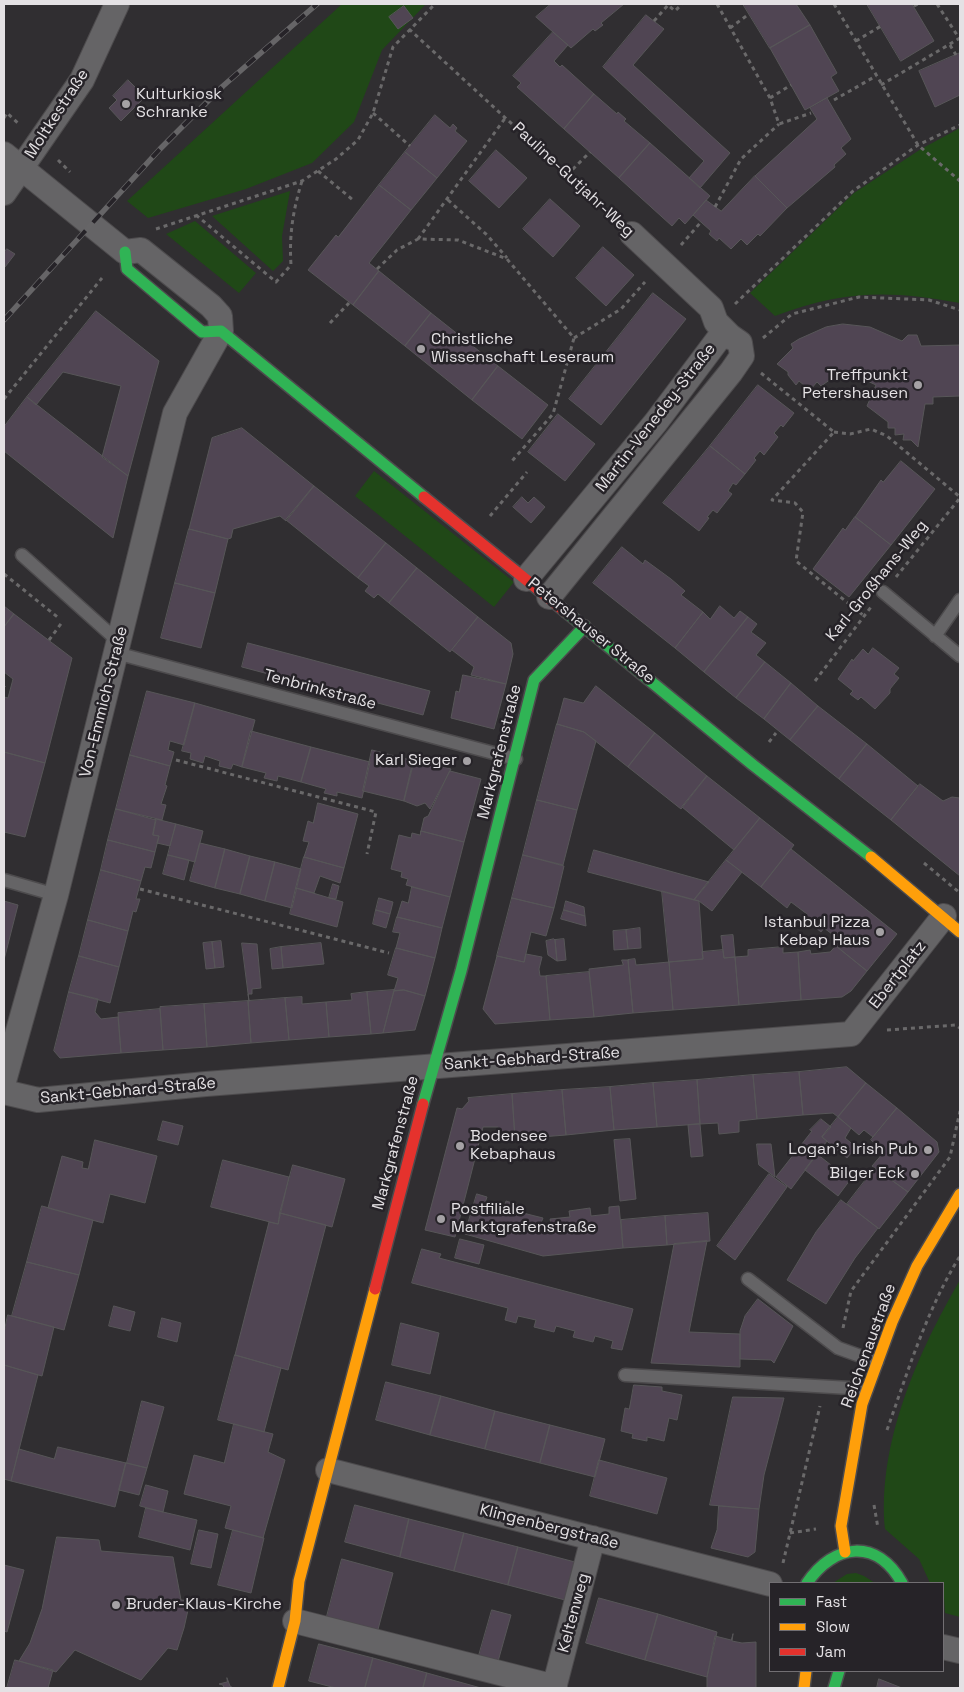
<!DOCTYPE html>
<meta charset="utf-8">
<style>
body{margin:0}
#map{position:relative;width:964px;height:1692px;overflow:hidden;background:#302e31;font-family:"Space Grotesk",sans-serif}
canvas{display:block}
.frame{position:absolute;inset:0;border:5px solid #e4e1e4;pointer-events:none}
.legend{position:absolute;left:769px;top:1582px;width:175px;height:90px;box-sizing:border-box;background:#262328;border:1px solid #726f73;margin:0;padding:6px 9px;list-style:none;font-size:15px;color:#e4e1e4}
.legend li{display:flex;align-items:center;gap:10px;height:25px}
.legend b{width:25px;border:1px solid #726f73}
</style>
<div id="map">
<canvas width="964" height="1692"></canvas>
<div class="frame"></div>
<ul class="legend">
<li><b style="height:6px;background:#30b455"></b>Fast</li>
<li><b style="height:6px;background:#ff9f0a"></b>Slow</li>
<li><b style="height:6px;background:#e5322d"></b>Jam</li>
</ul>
</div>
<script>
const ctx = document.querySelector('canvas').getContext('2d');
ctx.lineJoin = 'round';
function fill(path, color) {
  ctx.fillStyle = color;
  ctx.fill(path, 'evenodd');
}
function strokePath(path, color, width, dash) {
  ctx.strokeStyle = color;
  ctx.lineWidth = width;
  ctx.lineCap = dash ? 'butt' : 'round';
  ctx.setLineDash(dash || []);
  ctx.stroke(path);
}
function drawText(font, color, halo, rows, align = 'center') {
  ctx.font = font + ' "Space Grotesk",sans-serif';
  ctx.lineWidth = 5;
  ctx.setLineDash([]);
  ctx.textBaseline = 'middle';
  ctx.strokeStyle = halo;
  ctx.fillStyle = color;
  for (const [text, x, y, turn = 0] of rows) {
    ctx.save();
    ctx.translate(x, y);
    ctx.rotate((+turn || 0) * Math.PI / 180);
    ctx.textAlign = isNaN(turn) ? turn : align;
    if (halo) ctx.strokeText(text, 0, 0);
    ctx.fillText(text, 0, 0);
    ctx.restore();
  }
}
fill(new Path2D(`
 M342,4H426L382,50L354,122L312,163L246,189L148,218L127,201Z
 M960,128V303C890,290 843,290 775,316L750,293L854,193L921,149Z
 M290,191L282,236L283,261L273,271L212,216Z
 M195,221L256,273L239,293L166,234Z
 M374,471L514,582L494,607L355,496Z
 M960,1280V1617L945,1613L943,1583H930L919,1559L885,1529C877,1444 918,1352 960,1280Z
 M856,1573L864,1576L875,1583H833L847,1574Z`), '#204817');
const building = new Path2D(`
 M551,4H624L601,23L603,25L595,31L593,29L571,48L536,17Z
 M743,4H796L810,25L770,48Z
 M867,4H912L934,41L901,61Z
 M404,6L413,18L398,29L389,17Z
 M646,15L664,29L633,65L730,153L700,188L689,178L704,161L603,67Z
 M810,25L837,73L831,77L839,91L805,110L770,48Z
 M553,32L568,45L554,61L560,67L562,65L594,94L564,129L517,87L521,83L513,76Z
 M960,53V95L935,107L919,71Z
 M128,80L145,97L121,121L109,108L117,100L113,96Z
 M594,94L617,114L618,112L626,119L624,121L650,143L619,178L564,129Z
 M827,98L851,139L841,148L846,154L834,165L835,167L787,208L755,176L817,119L810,108Z
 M435,115L450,128L453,124L457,128L455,131L467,141L437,178L405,152Z
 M650,143L710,196L685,224L679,218L672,226L619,178Z
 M496,150L527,178L499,208L469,181Z
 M405,152L437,178L411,210L379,185Z
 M755,176L787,208L760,236L758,234L747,245L741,239L731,249L719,238L717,241L709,234L711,231L693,215L706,200L721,211Z
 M379,185L411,210L369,263L379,271L353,305L308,270L336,235L338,237Z
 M550,199L580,226L553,257L523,229Z
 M603,247L634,275L606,306L576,278Z
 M7,249L15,254L5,267L4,253Z
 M379,271L431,313L405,346L353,305Z
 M653,293L686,319L601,425L569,399Z
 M96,311L159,361L128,476L102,457L121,386L63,372L36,405L27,397Z
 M431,313L498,366L472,400L405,346Z
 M843,324L870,327L902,341L908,335H917L921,346L960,345V396L933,397V404H925L918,447L911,440H903L904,434L895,435V428H888V422L867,406L876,385L861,378L845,376L831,379L821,386L817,382L810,390L799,381L796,385L788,375V372L777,364L793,348L791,344L799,339L826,327Z
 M498,366L548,405L522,439L472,400Z
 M758,385L794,413L783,427L781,425L774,433L778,437L764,455L760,451L754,458L756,460L745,474L710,446Z
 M27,397L128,476L113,538L4,451V427Z
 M558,414L595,444L565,481L528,452Z
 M242,428L314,486L286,521L280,516L233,529L231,538L228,539L189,529L212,438Z
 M710,446L745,474L736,485L733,483L728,491L732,494L717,513L713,510L707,517L709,518L699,531L663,503Z
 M901,461L935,489L891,545L855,517L881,480L883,482Z
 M314,486L386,543L358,578L286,520Z
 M522,497L528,503L534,497L545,507L531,523L513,507Z
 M855,517L891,545L849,597L813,569L843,528L845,530Z
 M189,529L228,539L215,593L175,583Z
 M386,543L417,568L389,603L378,594L374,598L365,591L369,586L358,578Z
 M622,547L643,564L645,560L671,579L685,591L681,595L703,612L675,648L593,583Z
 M417,568L478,617L450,652L389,603Z
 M175,583L215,593L201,648L161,638Z
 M4,606L14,614L4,627Z
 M720,606L734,618L740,611L748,617L704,672L675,648L703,612L710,619Z
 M14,614L72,658L45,763L4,752V697L8,698L13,679L4,672V627Z
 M478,617L511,643L513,654L506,684L471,675L474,667L452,650Z
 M748,617L757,624L751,632L766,643L756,655L765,662L736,698L704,672Z
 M248,643L430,691L423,715L242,667Z
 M873,648L899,668L894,674L899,678L890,689V693L875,709L861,697L858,700L850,694L853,691L838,679L852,659L853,661L863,649L868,654Z
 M765,662L791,683L764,719L736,698Z
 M463,675L506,684L494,729L451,718L456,691L459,692Z
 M791,683L818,706L790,740L764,719Z
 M596,686L655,733L628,767L584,732L557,724L564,698L583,703Z
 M147,691L195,703L184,745L170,741L168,750L174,752L170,766L130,755Z
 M195,703L255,720L242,767L233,764L231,769L219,766L220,761L205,756L203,763L190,759L191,753L182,751Z
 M818,706L867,744L839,779L790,740Z
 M557,724L584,732L596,741L577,810L537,800Z
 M251,731L311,747L301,782L278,776L277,781L264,778L266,773L242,767Z
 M655,733L707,776L681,809L628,767Z
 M867,744L918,786L891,820L839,779Z
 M311,747L370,762L362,798L337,792V796L324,793L326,789L301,782Z
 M372,750L414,761L404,801L363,791Z
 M4,752L45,763L25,837L4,832Z
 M130,755L170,766L165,785L167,786L161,804L166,805L162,820L116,809Z
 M414,759L451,769L430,809L425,803L417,806L404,801Z
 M450,771L481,779L464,842L421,831L424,818L428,816Z
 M707,776L760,818L734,850L682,807Z
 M920,784L943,801L952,797L960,798V876L891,820Z
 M537,800L577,810L563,865L523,855Z
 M318,803L358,814L344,868L304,857L309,842L303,841L308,821L313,823Z
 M116,809L156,820L153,835L159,836L155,852L108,840Z
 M760,818L794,845L761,887L726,860Z
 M156,819L176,824L170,846L157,843L159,836L153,835Z
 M176,824L203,831L195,862L168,855Z
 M421,831L464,842L450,897L406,885L408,879L401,877L402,872L391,869L399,835L411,838L412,833L420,835Z
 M108,840L155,852L151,868L145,867L141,881L101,870Z
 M200,843L225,849L215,888L190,881Z
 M225,849L250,856L240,894L215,888Z
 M791,849L897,934L867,971L836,946L840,940L824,928L821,932L804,918L807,914L791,902L787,908L761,887Z
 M594,850L709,882L694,900L588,872Z
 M168,855L189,860L184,880L163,874Z
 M523,855L564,866L554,908L512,898Z
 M250,856L275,862L265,901L240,894Z
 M304,857L344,868L340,883L320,876L314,893L296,888Z
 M726,860L742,872L712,911L699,901L694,900Z
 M275,862L301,869L292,908L265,901Z
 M101,870L141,881L136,899H140L136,912L133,911L128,931L88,920Z
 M333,884L339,886L336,899L329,898Z
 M412,887L450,897L442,928L397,917L402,901L408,903Z
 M296,888L343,902L337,927L290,914Z
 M662,891L699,901L703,959L669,962Z
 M379,898L393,902L390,914L376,910Z
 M512,898L554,908L546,936L531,932L524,962L497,956Z
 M4,901L18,905L4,960Z
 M566,901L584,907L585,916L564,910Z
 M376,910L390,914L386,928L373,924Z
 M564,910L585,916L586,926L561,919Z
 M397,917L442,928L435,958L396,948L400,933L393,932Z
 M88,920L128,931L119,967L79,956Z
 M640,928L641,948L628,949L626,930Z
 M626,930L628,949L614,950L613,931Z
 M733,935L735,957L724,958L721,936Z
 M554,939L555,940L557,961L548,955L546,941Z
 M564,939L566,960L557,961L555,940Z
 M221,941L224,967L215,968L212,942Z
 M212,942L215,968L206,969L203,943Z
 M242,943L257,944L261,988L252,989V994H248L249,1001Z
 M321,943L324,964L283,968L281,947Z
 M836,946L867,971L851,991L842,997L801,1000L798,952L810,950L811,954L830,952Z
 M281,947L283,968L272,969L270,949Z
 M783,947V953L798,952L801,1000L739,1005L735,957L748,956V950Z
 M396,948L435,958L425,996L404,990L394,991L398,978L388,975Z
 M723,950L724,958L735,957L739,1005L673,1010L669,962L703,959L702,952Z
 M526,954L542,957L539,969L540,976H546L550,1020L495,1024L483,1009L497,956L524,962Z
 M79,956L119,967L110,1003L69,992Z
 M635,959L636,965L669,962L673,1010L633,1013L628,960Z
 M622,960H628L633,1013L594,1017L589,969L623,965Z
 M589,972L594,1017L550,1020L546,976Z
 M394,990L383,1033L371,1034L367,992Z
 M404,990L425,996L415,1030L383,1033L394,991Z
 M69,992L98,999L95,1012L101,1019L118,1017L121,1053L60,1058L54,1051Z
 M367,992L371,1034L329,1037L326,1002L352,1000L351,994Z
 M302,997V1004L326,1002L329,1037L289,1040L285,998Z
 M285,998L289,1040L251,1043L248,1001Z
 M248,1001L251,1043L207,1047L204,1004Z
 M204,1004L207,1047L163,1050L160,1007Z
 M160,1009L163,1050L121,1053L118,1013Z
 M847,1067L866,1083L838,1117L833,1113L803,1115L799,1072Z
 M799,1072L803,1115L757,1119L753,1075Z
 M753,1075L757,1119L739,1121V1132L719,1134L718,1123L700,1124L697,1080Z
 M697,1080L700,1124L657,1127L653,1083Z
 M653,1083L657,1127L614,1130L610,1087Z
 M866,1083L897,1108L873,1137L864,1130L859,1135L838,1117Z
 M610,1087L614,1130L566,1135L562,1090Z
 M562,1090L566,1135L515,1139L512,1094Z
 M512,1094L515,1138L499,1139L498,1127H483L455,1237L425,1230L457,1108L462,1109L469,1101L468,1098Z
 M897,1108L937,1142L939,1152L908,1192L872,1166L884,1152L871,1140Z
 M838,1117L851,1128L845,1138L856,1147L847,1158L822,1137Z
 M821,1119L831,1127L822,1137L827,1141L791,1189L776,1177L812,1131L810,1130Z
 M163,1121L183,1126L178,1145L158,1140Z
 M700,1124L703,1156L691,1157L688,1125Z
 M630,1139L636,1199L620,1201L614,1140Z
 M95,1140L157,1156L145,1203L110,1194L103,1223L48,1208L62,1156L83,1162L82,1168L88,1169Z
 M757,1144H771L775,1177L759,1165Z
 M817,1154L850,1180L838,1196L805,1170Z
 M223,1160L289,1177L278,1224L211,1207Z
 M293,1165L345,1179L332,1227L280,1213Z
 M875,1168L908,1192L879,1229L847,1204Z
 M769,1174L787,1187L735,1260L717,1246Z
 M477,1194L487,1197L485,1203L504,1208L506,1201L525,1207L523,1213L543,1218L541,1223L545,1225L551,1224L550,1219L570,1217L569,1211L590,1208L591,1216L609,1214V1207L619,1206L623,1248L543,1256L465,1234Z
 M841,1200L878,1228L855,1258L826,1304L787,1280L816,1232Z
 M42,1206L93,1220L79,1275L27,1262Z
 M280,1213L326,1225L288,1370L235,1355L269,1222L278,1224Z
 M708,1213L710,1241L667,1245L665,1216Z
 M665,1216L667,1245L623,1248L621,1220Z
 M460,1239L484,1245L479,1264L455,1258Z
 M707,1241L689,1332L740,1334V1367L651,1363L674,1244Z
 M422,1249L441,1254L439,1258L633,1309L622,1350L611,1348L613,1341L595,1336L593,1342L573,1337L575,1331L556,1326L554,1332L534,1327L536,1320L518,1316L516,1323L505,1320L508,1308L412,1283Z
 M27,1262L79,1275L64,1330L12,1316Z
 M758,1299L793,1326L774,1363L771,1360L740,1359V1331L745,1316Z
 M114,1306L135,1312L130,1331L109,1326Z
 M8,1315L54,1327L42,1376L4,1365V1333Z
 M162,1318L181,1323L177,1342L158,1337Z
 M401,1323L439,1333L430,1374L392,1365Z
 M235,1355L281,1368L264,1432L218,1420Z
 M4,1365L38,1375L11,1481L4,1479Z
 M386,1382L441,1396L430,1435L376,1420Z
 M634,1385L662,1387V1391L682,1395L677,1420L669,1418L664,1441L647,1437V1441L632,1438L633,1434L621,1431L625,1408L629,1409Z
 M441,1396L495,1411L485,1449L430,1435Z
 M733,1397L784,1398L764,1475L759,1509L710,1505Z
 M142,1401L164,1407L147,1468L127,1463Z
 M495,1411L550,1425L540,1463L485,1449Z
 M234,1424L273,1434L268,1452L285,1460L263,1538L225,1528L231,1506L184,1494L194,1455L224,1463Z
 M550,1425L605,1439L595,1477L540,1463Z
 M58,1447L126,1463L115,1507L11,1481L19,1449L54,1459Z
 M599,1460L667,1478L657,1514L590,1496Z
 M126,1463L147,1468L139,1495L119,1490Z
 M146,1485L168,1491L163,1512L140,1506Z
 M355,1505L409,1519L400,1557L345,1542Z
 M719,1506L759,1509L755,1552L748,1557L711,1548L717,1530Z
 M146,1508L197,1520L190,1550L139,1537Z
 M409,1519L464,1533L454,1571L400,1557Z
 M199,1530L218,1534L211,1568L191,1564Z
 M233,1530L264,1538L251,1593L218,1585Z
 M464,1533L518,1547L508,1585L454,1571Z
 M57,1537L99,1540L101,1551L173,1557L181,1600L190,1601L184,1628L177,1650L168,1648L141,1680L75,1650L56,1672L19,1661L30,1643L42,1609Z
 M518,1547L575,1562L565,1600L508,1585Z
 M342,1559L393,1573L376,1637L325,1624Z
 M4,1565L24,1570L7,1632L4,1631Z
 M599,1598L658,1614L645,1660L586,1643Z
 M492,1610L511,1615L497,1665L478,1659Z
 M658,1614L717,1632L707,1677L645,1660Z
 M733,1634L732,1641L742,1643L756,1642V1688H707V1677L715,1636L731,1640Z
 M319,1644L373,1658L365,1688H336L309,1681Z
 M373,1658L427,1673L423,1688H365Z
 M15,1660L53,1670L48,1688H7Z
 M427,1673L481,1688H423Z
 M227,1678L230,1686L233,1688H224L223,1685L219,1684L227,1682Z
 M879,1679L902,1688H877Z`);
fill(building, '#504553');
strokePath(building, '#575658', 1);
const lane = new Path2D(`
 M22,555L119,642
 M883,592L960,656
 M935,636L960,600
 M116,653L516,759
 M4,880L56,895
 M748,1279L838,1348L877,1362
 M625,1375L867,1389`);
const street = new Path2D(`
 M4,154L125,252L141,250L211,306L220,316L221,331L175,413L56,895L4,1081
 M4,193L82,80L117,4
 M632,234L711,308L716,322L730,336
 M526,579L656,422L719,338L730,336L740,343L742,356L731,372L549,597
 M4,1092L38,1100L206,1084L851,1034L944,916
 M328,1470L770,1584
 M295,1621L555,1687
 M943,1647L960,1651
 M554,1688L593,1538`);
const fast = new Path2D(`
 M125,252L127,269L202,332L221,331L424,497
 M566,612L753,765L871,857
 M423,1104L461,971L534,680L585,626
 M807,1583C834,1543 877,1538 902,1583
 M834,1688L839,1671`);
const slow = new Path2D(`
 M871,857L960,932
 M845,1552L841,1526L862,1404L892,1322L917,1266L960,1194
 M278,1688L295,1621L299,1581L375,1289
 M804,1688L806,1671`);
const jam = new Path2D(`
 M424,497L566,612
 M375,1289L423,1104`);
strokePath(lane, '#4d4b4d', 15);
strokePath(street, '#4d4b4d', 26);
strokePath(fast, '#4d4b4d', 14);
strokePath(slow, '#4d4b4d', 14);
strokePath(jam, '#4d4b4d', 14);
strokePath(new Path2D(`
 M717,4L770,98L779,124L811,113
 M834,4L918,145L960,181
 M937,4L959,38
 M914,6L918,4
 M654,21L668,5L675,11L682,4
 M730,28L749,14
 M409,29L615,219
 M856,41L881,26
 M950,45L956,55
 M881,85L960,38
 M770,98L791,85
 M834,100L876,76
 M373,113L410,146
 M4,118L7,113L20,125
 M58,160L70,172
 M318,171L353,200
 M567,175L590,152
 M448,200L487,235L507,258
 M715,207L741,159L779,124
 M196,215L276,282L291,265C289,235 293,210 302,181
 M156,229L302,181L336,159L358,140L373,113L393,47L435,4
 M418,239L506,117
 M681,245L701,222
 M377,269L397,250L418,239L458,240L507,259L574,338L553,414L512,461
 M735,304L853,191L918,145L960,125
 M330,323L349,303
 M574,338L621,309L645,282
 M763,338L792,314L859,297L929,300L960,310
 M761,373L834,432L772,500L795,503L803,512L796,561L864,616
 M4,399L102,278
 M834,432L850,434L871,429L887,436L960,497
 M490,516L527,472
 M4,574L60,619
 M896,577L960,498
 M49,640L63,621
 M815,681L871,607
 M4,687V686
 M769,742L776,733
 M176,760L376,812L367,854
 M924,863L960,893
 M140,889L389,953
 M887,1030L956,1025L960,1028
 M843,1328L851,1291L950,1157L960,1111
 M887,1430C908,1371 927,1309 960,1256
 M874,1505L878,1528
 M790,1533L816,1529
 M783,1563L820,1406`), '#6a696a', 3, [4, 4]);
strokePath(lane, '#656466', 12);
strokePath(street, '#656466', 24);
strokePath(fast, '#30b455', 11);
strokePath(slow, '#ff9f0a', 11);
strokePath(jam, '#e5322d', 11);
const rail = new Path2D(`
 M4,320L160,149L223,86L317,4`);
strokePath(rail, '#666567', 5.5);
strokePath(rail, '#262328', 4, [11]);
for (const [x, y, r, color] of [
 [126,104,5,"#a5a2a5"],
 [421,349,5,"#a5a2a5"],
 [918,385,5,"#a5a2a5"],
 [467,761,5,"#a5a2a5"],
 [880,932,5,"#a5a2a5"],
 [460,1146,5,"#a5a2a5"],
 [928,1150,5,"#a5a2a5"],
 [915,1174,5,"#a5a2a5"],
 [441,1219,5,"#a5a2a5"],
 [116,1605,5,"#a5a2a5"]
]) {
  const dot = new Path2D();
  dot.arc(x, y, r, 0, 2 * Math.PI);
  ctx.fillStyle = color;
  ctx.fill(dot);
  strokePath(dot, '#262328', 2);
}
drawText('16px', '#e4e1e4', '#262328', [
 ["Kulturkiosk",136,95],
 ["Schranke",136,113],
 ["Christliche",431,340],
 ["Wissenschaft Leseraum",431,358],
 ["Treffpunkt",908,376,"right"],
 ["Petershausen",908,394,"right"],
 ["Karl Sieger",457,761,"right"],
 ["Istanbul Pizza",870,923,"right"],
 ["Kebap Haus",870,941,"right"],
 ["Bodensee",470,1137],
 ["Kebaphaus",470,1155],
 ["Logan's Irish Pub",918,1150,"right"],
 ["Bilger Eck",905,1174,"right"],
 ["Postfiliale",451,1210],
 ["Marktgrafenstraße",451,1228],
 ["Bruder-Klaus-Kirche",126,1605]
], 'left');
drawText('16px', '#e4e1e4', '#262328', [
 ["Moltkestraße",57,114,-57],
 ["Pauline-Gutjahr-Weg",573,180,43],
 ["Martin-Venedey-Straße",656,418,-52],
 ["Karl-Großhans-Weg",877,581,-51],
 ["Petershauser Straße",591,631,39],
 ["Tenbrinkstraße",320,690,15],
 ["Von-Emmich-Straße",104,702,-76],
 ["Markgrafenstraße",500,752,-76],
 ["Ebertplatz",898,975,-52],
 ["Sankt-Gebhard-Straße",532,1059,-4],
 ["Sankt-Gebhard-Straße",128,1091,-5],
 ["Markgrafenstraße",396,1143,-75],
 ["Reichenaustraße",869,1346,-70],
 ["Klingenbergstraße",549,1527,14],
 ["Keltenweg",574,1613,-75]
]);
</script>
